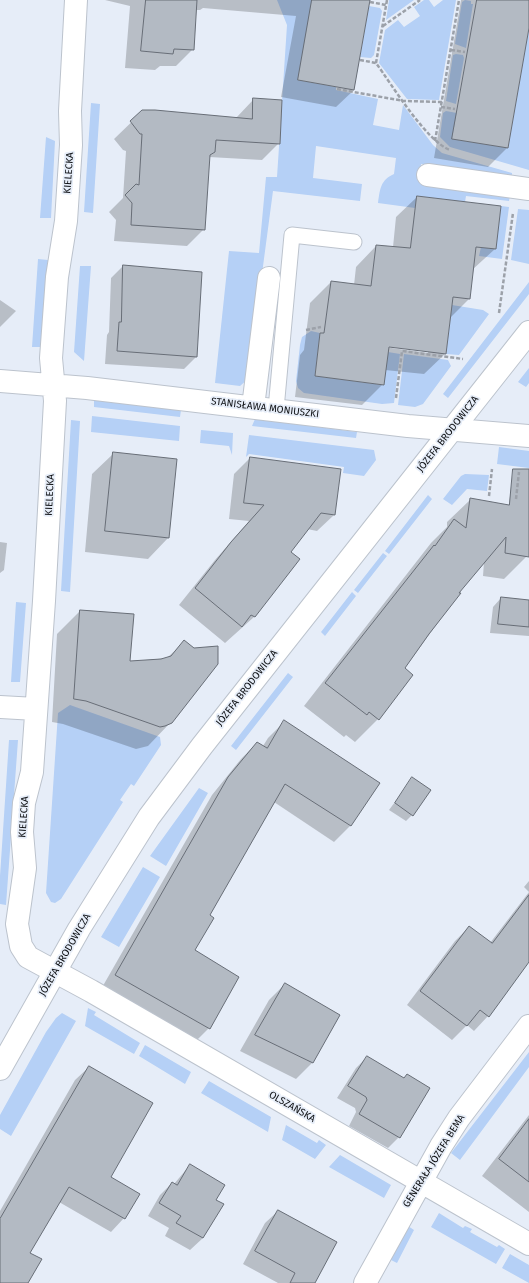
<!DOCTYPE html>
<meta charset="utf-8">
<style>
body{margin:0}
canvas{display:block;background:#e6edf8}
</style>
<canvas width="529" height="1283"></canvas>
<script>
const ctx = document.querySelector('canvas').getContext('2d');
ctx.lineJoin = 'round';
function fill(path, color) {
  ctx.fillStyle = color;
  ctx.fill(path, 'evenodd');
}
function strokePath(path, color, width, dash) {
  ctx.strokeStyle = color;
  ctx.lineWidth = width;
  ctx.lineCap = dash ? 'butt' : 'round';
  ctx.setLineDash(dash || []);
  ctx.stroke(path);
}
function drawText(font, color, halo, rows, align = 'center') {
  ctx.font = font + ' "Fira Sans",sans-serif';
  ctx.lineWidth = 3.5;
  ctx.setLineDash([]);
  ctx.textBaseline = 'middle';
  ctx.strokeStyle = halo;
  ctx.fillStyle = color;
  for (const [text, x, y, turn = 0] of rows) {
    ctx.save();
    ctx.translate(x, y);
    ctx.rotate((+turn || 0) * Math.PI / 180);
    ctx.textAlign = isNaN(turn) ? turn : align;
    if (halo) ctx.strokeText(text, 0, 0);
    ctx.fillText(text, 0, 0);
    ctx.restore();
  }
}
fill(new Path2D(`
 M277,0H312L298,80L336,87V90L378,99L373,125L399,130L403,105L433,145L442,153L512,173V177L421,164L420,183L529,195L510,196L509,201L466,196L465,202L417,196L415,208L378,203C380,190 380,180 394,174L396,158L316,146L313,178L362,184L360,201L273,191L248,379L240,386L215,383L229,251L259,253L266,177H277L287,25Z
 M389,0H414L386,20Z
 M424,0H429L434,7L443,0H456L439,100L407,99L379,63L385,30L398,20L404,27L420,16L414,7Z
 M465,0L471,1V4H473L466,48L455,44L462,2Z
 M369,6L380,8L382,11L374,55L371,58L360,57Z
 M529,28V170L450,147L440,137L443,113L446,111L457,113L453,139L508,148Z
 M456,54L463,55L464,58L456,104L446,101L453,55Z
 M91,103L100,104L93,213L84,212Z
 M46,137L55,141L51,218H40Z
 M501,206L509,207L502,259L479,256L481,247L495,249Z
 M518,209L529,210V264L511,260Z
 M38,259L48,260L42,347H32Z
 M80,266H91L84,361L74,352Z
 M529,282V294L448,398L443,394Z
 M452,305L483,310L489,314L459,355L446,354Z
 M311,331L320,333L315,376L383,385L388,352L400,354L394,403L382,404L304,393L298,388L296,381L300,345L302,337Z
 M404,354L448,360L451,366L423,404L415,407L398,405Z
 M529,368V383L526,387L518,382Z
 M94,400L181,410L180,417L94,407Z
 M92,416L180,426L179,441L91,432Z
 M255,419L357,432L356,438L252,426Z
 M71,420L80,421L70,592L61,591Z
 M201,430L233,433L232,455L229,446L200,443Z
 M249,435L374,450L376,460L364,476L343,473L344,467L249,454L246,457Z
 M499,447L529,451V468L497,464Z
 M465,474L489,475L487,491L467,489L452,505L443,499L461,476Z
 M428,495L432,499L389,554L385,551Z
 M383,553L387,556L358,593L354,590Z
 M352,592L356,596L325,636L321,632Z
 M16,602L26,603L20,682H11Z
 M288,673L293,677L236,750L231,746Z
 M70,705L160,737L161,745L134,786L131,784L120,800L123,802L61,899L55,903L51,902L46,893L58,713Z
 M9,740H18L6,905L0,904V876Z
 M199,788L208,793L166,866L150,856Z
 M143,867L160,877L119,947L101,937Z
 M88,1008L96,1012L94,1015L140,1043L134,1054L85,1026Z
 M62,1013L76,1021L11,1136L0,1129V1115L46,1032L56,1018Z
 M145,1045L191,1072L185,1084L139,1056Z
 M529,1052V1067L460,1160L451,1153Z
 M209,1081L271,1117L268,1132L201,1093Z
 M286,1125L317,1143L319,1140L326,1145L315,1159L282,1140Z
 M340,1155L391,1185L384,1198L329,1167Z
 M439,1213L463,1228L465,1226L472,1229L470,1232L497,1247L499,1245L505,1249L496,1264L431,1227Z
 M405,1224L414,1230L397,1263L387,1258Z
 M510,1254L529,1265V1283L502,1268Z`), '#b5d0f6');
fill(new Path2D(`
 M105,0H369L354,90L336,107L281,97L296,16L203,8L200,10H195L193,49L176,66H160L155,70L125,68L130,6Z
 M461,0H529V22L507,148L488,167L434,158Z
 M253,100L279,143L262,160L209,157L204,229L187,246L114,241L116,220L109,212L123,198L126,151L123,150L114,139L143,111L196,114L236,118Z
 M417,197L500,207L495,249L472,270L469,299L449,319L445,354L424,374L385,370L383,384L362,405L295,397L300,355L304,350L310,303L331,282L354,285L356,267L376,246L393,247L396,217ZM384,346L428,351V353L384,347Z
 M123,266L196,357L184,369L105,364L107,335L109,332L111,278Z
 M0,300L16,311L0,327Z
 M113,454L168,538L148,559L85,552L92,474Z
 M250,458L334,515L317,531L307,529L290,552L298,559L254,617L225,643L179,605L215,560L249,521L229,519L234,474Z
 M470,500L529,509V541L527,556L504,579L483,576L484,562L457,593L459,594L404,669L378,719L355,742L346,735L344,737L304,706L431,543L447,527V522Z
 M0,542L7,543L4,570L0,573Z
 M501,598L529,601V636L490,633L493,607Z
 M80,611L129,662L167,658L184,642L171,722L148,746L136,749L63,724L52,722L57,634Z
 M284,722L378,783L350,826L334,842L274,802L209,916L193,951L209,1028L193,1044L100,991L212,795L241,759L257,743L263,746L268,738Z
 M412,779V815L406,821L389,810Z
 M529,881V961L488,1016L474,1031L467,1025L452,1040L407,1005L455,941L469,927L490,943L529,892L524,887Z
 M285,984L339,1016L312,1063L296,1079L240,1051L269,1000Z
 M367,1057L399,1137L388,1148L349,1126L356,1112L355,1108L337,1098L356,1068Z
 M89,1067L109,1177L124,1218L111,1232L59,1202L29,1253L27,1283H0V1211L75,1080Z
 M529,1115V1212L482,1176Z
 M190,1165L215,1200L222,1204L203,1238L190,1250L165,1236L169,1228L148,1216L160,1195L172,1183L174,1184Z
 M278,1211L312,1283H278L243,1264L265,1223Z`), '#0003');
const building = new Path2D(`
 M146,0H197L194,50L174,49L173,54L141,51Z
 M312,0H370L354,90L298,80Z
 M477,0H529V28L508,148L452,139Z
 M253,98L282,100L280,144L216,140L215,152L210,155L205,230L131,225L132,203L125,195L136,184L139,185L142,134H140L130,121L142,110H155L252,119Z
 M417,196L501,206L496,249L476,247L470,299L453,297L446,354L389,347L384,385L315,376L320,333H324L331,281L371,286L376,245L410,248Z
 M123,265L202,272L197,357L117,351L119,322H121Z
 M113,452L177,459L169,538L105,531Z
 M250,457L341,469L335,515L321,513L291,552L300,559L255,617L251,615L242,627L195,588L231,542L264,505L244,503Z
 M513,469H529V557L505,553L506,537L459,593H461L429,634L405,668L413,675L379,720L369,712L367,715L325,683L434,545L435,546L454,519L466,528L470,498L509,505Z
 M501,597L529,600V627L498,624Z
 M80,610L134,614L130,661L161,659L171,656L184,640L194,648L218,646V664L172,723L165,726L160,727L86,701L74,699Z
 M284,720L380,783L351,826L285,784L210,915L214,918L195,950L239,977L210,1029L115,975L228,777L257,742L267,748Z
 M412,777L431,790L413,816L395,803Z
 M529,895V962L489,1017L480,1010L467,1026L420,991L469,926L492,943Z
 M285,983L340,1015L313,1063L255,1035Z
 M367,1056L404,1078L407,1074L430,1088L400,1138L359,1114L367,1100L366,1097L348,1086Z
 M89,1066L153,1103L111,1177L140,1194L125,1219L69,1187L30,1253L42,1259L28,1283H0V1219Z
 M529,1119V1182L499,1159Z
 M190,1164L225,1185L216,1200L224,1204L203,1238L176,1223L181,1216L159,1203L172,1182L177,1185Z
 M278,1210L337,1242L315,1283H290L295,1273L255,1251Z`);
fill(building, '#b3bac3');
strokePath(building, '#686e77', 1);
const lane = new Path2D(`
 M276,409L292,235L354,242`);
const street = new Path2D(`
 M76,0L70,111L71,145L66,221L57,277L51,358L55,401L44,601L32,772L24,803L22,832L25,868L17,924L21,946L28,957L91,991L529,1244
 M428,175L529,189
 M0,381L87,388L408,426L529,436
 M253,407L269,278
 M0,707L36,709
 M365,1283L441,1146L459,1118L529,1026`);
const secondary = new Path2D(`
 M0,1069L79,929L149,817L202,746L529,332`);
strokePath(lane, '#bcc3cd', 17);
strokePath(street, '#bcc3cd', 24);
strokePath(secondary, '#bcc3cd', 24);
strokePath(new Path2D(`
 M387,0L376,63C392,85 426,141 450,150
 M370,2L386,5
 M383,26L420,0
 M451,50L465,52
 M360,60L376,63
 M337,89L404,101L442,102
 M441,107L455,109
 M435,141L459,0
 M499,313L513,213
 M306,330L321,327
 M396,398L402,351L463,359
 M489,496L492,469
 M516,499L519,472`), '#9ca1a9', 2.5, [4, 2]);
strokePath(lane, '#fff', 15);
strokePath(street, '#fff', 22);
strokePath(secondary, '#fff', 22);
drawText('10px', '#0c0e11', '#e6edf8', [
 ["KIELECKA",69,173,-86],
 ["STANISŁAWA MONIUSZKI",265,408,7],
 ["JÓZEFA BRODOWICZA",448,434,-52],
 ["KIELECKA",50,495,-87],
 ["JÓZEFA BRODOWICZA",247,688,-52],
 ["KIELECKA",24,817,-86],
 ["JÓZEFA BRODOWICZA",65,955,-60],
 ["OLSZAŃSKA",292,1107,30],
 ["GENERAŁA JÓZEFA BEMA",434,1161,-58]
]);
</script>
